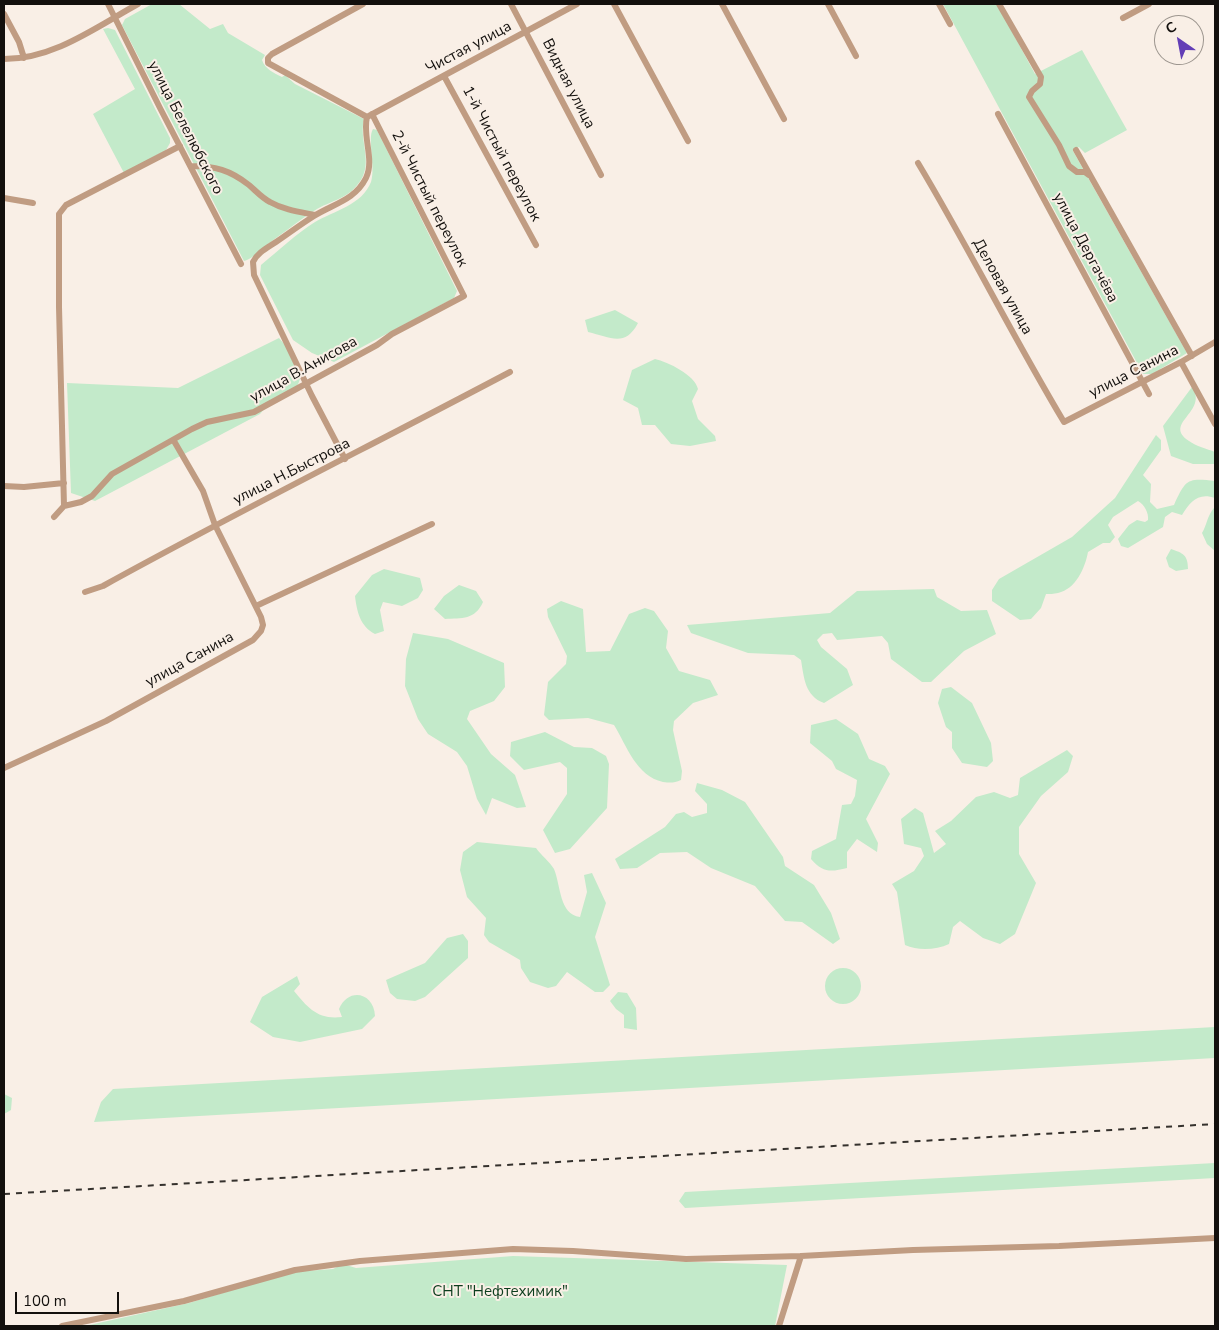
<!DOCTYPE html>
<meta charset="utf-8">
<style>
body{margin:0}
#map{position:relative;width:1219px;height:1330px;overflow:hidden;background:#f9efe6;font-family:"Nunito Sans",sans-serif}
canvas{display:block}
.frame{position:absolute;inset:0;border:5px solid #13100d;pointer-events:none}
.north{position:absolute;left:1154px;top:15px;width:50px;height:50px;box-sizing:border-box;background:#f9efe6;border:1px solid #9d968f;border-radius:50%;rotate:327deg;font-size:14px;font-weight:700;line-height:20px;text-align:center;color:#13100d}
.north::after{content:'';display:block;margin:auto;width:18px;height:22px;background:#633eb6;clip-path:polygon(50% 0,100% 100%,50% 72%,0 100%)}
.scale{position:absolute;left:15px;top:1292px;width:104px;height:22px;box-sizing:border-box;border:2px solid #13100d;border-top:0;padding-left:6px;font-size:15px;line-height:18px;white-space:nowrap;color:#13100d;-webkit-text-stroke:4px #f9efe6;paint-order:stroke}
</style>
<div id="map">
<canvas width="1219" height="1330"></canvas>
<div class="frame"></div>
<div class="north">С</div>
<div class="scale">100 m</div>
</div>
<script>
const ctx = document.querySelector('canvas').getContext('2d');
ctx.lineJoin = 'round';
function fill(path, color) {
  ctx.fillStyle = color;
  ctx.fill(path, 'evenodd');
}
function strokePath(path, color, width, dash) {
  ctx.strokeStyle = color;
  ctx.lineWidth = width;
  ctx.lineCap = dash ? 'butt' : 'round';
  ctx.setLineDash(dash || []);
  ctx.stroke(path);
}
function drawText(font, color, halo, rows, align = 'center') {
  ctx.font = font + ' "Nunito Sans",sans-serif';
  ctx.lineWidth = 4;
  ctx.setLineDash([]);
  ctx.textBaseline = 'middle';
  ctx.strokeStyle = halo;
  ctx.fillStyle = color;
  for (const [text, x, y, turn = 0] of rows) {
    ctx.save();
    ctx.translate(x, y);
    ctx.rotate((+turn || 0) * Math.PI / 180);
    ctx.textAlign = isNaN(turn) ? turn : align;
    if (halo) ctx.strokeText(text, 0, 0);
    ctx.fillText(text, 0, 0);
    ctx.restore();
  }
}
fill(new Path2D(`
 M152,4H179L210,29L223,24L228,33L265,55L262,60C265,69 274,73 282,77L285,75L295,84L364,119C359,138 371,158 363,176C352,198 335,199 317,209C302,218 289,229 276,238C267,244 253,259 244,261L122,25L125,19Z
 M943,4H997L1035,74L1082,50L1127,130L1085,153L1079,147L1073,151L1187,353L1152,374H1143Z
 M108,28L115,30L170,138V143L166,150L124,173L93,114L135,89L103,29Z
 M373,129L377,130L457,291L454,298L334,362L312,353L293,340L260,275L261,265C278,251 297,233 315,222C334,211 362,205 371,182C376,168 367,138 373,129Z
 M615,310L638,323C625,348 610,337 588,332L585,320Z
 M279,338L286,346L300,379L297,387L272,400L260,414L95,501L71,493L67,383L178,388Z
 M655,359C668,362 695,375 698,389L692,401L698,419L715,436L716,441L690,446L671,444L655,425H642L638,408L623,400L632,370Z
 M1192,387C1209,412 1162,423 1189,441C1196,446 1207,449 1215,452V464H1193L1171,456L1163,426Z
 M1156,435L1161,440V450L1143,475L1151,484L1150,502L1157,509L1174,505C1186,479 1187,478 1215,481V498C1198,492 1190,502 1182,515L1172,512L1165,517L1163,527L1128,548L1121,546L1118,539L1129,525L1137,520L1145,522L1148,520C1149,513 1144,504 1138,501L1113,517L1108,525L1115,537L1110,543H1103L1088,552C1085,568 1076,589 1058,593C1054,594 1049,594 1046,594L1041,608L1031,619L1020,620L992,601V590L999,579L1072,537L1115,498Z
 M1214,508L1215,509V551L1207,544L1202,533C1207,525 1207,516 1214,508Z
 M1171,549C1183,553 1188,555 1188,569L1176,571L1169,567L1166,558Z
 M384,569L420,578L423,590L418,598L402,606L383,602L380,610L384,631L375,634C360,626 357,612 355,596L372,575Z
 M459,585L476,591L483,602C475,620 462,618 445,619L434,609L444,596Z
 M934,589L937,597L961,611L987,610L996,634L964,651L931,682H922L891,659L888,643L882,636L837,640L832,633L823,634L817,640L821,647L847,669L853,685L824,703C805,696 804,678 801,660L794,655L748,653L691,633L687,625L830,613L857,591Z
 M561,601L583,609L586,652L610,651L629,614L645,608L654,611L668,631L666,648L679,671L710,680L718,695L693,703L674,721L673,730L682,771L681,780C674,783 671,783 663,782C636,776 627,746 614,725L588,718L549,720L544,715L548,682L566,664L567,656L548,617L547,609Z
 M413,633L448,639L504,663L505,687L494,701L470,711L467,719L491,754L515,775L526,807L517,808L492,798L486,815L477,799L467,766L457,752L428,734L418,719L405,686L406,659Z
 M951,687L972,703L991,743L993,761L987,767L962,763L952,748V732L946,727L938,703L942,689Z
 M836,719L858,734L869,759L885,766L890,774L866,819L878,843L877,852L857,839L847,852V868C831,872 823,873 811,859L812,851L836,839L842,805L851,804L855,796L857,780L836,769L832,761L810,743L811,725Z
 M545,732L574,747L592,748L606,756L609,764L607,808L570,849L555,853L543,830L567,794V768L560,762L524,770L510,756L511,742Z
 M1067,750L1073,756L1068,772L1041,796L1019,827V854L1036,883L1015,934L1000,944L983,938L960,921L953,927L949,944C936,950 918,951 905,945L897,892L892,884L914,871L924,856L921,848L904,844L901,819L915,808L923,813L934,853L946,844L935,831L951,821L976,797L994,792L1010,798L1018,795L1020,778Z
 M697,783L722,790L745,802L783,857L785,866L814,885L831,913L840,939L833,944L802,922L785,921L755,886L711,868L687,852L660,853L637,868L620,869L615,859L665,827L676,814L684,812L692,817L707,813V804L695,791Z
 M477,842L536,848C541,855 550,862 554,869C561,886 559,914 580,917L587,892L584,875L592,873L606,903L595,937L610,985L603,992H595L567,972L556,986L548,988L530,982L521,968L520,960L489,942L484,935L486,918L467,897L460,870L463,852Z
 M463,934L468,941V958L425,997L415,1001L397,999L390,993L386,980L425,963L447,938Z
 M825 986a18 18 0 1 1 36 0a18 18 0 1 1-36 0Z
 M297,976L300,984L294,991C308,1008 318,1020 342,1017L339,1009C348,987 374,992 375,1016L362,1029L300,1042L273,1037L250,1022L262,997Z
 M618,992L627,993L636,1008L637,1030L624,1028V1015L616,1009L610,1001Z
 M1215,1027V1058L94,1122L101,1102L113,1089Z
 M4,1094L12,1098L11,1110L4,1114Z
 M1215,1163V1178L685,1208L679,1201L685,1192Z
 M513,1256L787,1265L775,1326H85L189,1303L292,1272L333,1269L343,1264L356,1268Z`), '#c3eaca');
strokePath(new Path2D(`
 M108,4L160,108L241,264
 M363,4L272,54L268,58V63L367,117
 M511,4L601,175
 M614,4L688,141
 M722,4L784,119
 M828,4L856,56
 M939,4L950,24
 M999,4L1041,77L1040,84L1032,91L1029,97L1059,145L1069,166L1077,172H1085L1089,175
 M4,14L19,42L24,58
 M1123,18L1149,4
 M4,59C54,59 96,27 138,4
 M444,76L536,245
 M998,114L1149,394
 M1076,150L1192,356
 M918,163C969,248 1013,337 1064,422L1181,362L1215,342
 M191,166C215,166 230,170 249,185C256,191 262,198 270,202C284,210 300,212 315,215
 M4,198L33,203
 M1181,362L1215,424
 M345,459L312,396L254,275L253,262C257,253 267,248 276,242C288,234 301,224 314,216C333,204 355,200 366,178C375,159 362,137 367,117L577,4
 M4,486L24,487L64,483
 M64,506L59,307V214L66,205L180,146
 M54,517L64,506L81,502L92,496L112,474L192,429L207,422L254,412L377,345L392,334L464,296L372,114
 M85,592L103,586C237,512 374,444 510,372
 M256,606L432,524
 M4,768L106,721L253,640L261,631L263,625L261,617L215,525L203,491L174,441
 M62,1326L184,1301L295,1270L360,1261L513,1249L573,1251L686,1259L801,1256L913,1250L1059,1246L1215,1238
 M779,1326L801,1256`), '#c09c82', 6);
strokePath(new Path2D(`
 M4,1194L1215,1124`), '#35312d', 2, [6, 6]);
drawText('15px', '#13100d', '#f9efe6', [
 ["Чистая улица",469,48,-28],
 ["Видная улица",568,84,63],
 ["улица Белелюбского",185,128,63],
 ["1-й Чистый переулок",501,154,62],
 ["2-й Чистый переулок",429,199,63],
 ["улица Дергачёва",1085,248,62],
 ["Деловая улица",1002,287,61],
 ["улица В.Анисова",304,370,-29],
 ["улица Санина",1134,372,-27],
 ["улица Н.Быстрова",292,472,-27],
 ["улица Санина",190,660,-29]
]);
drawText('15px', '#0c3e1d', '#f9efe6', [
 ["СНТ \"Нефтехимик\"",500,1292]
]);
</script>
